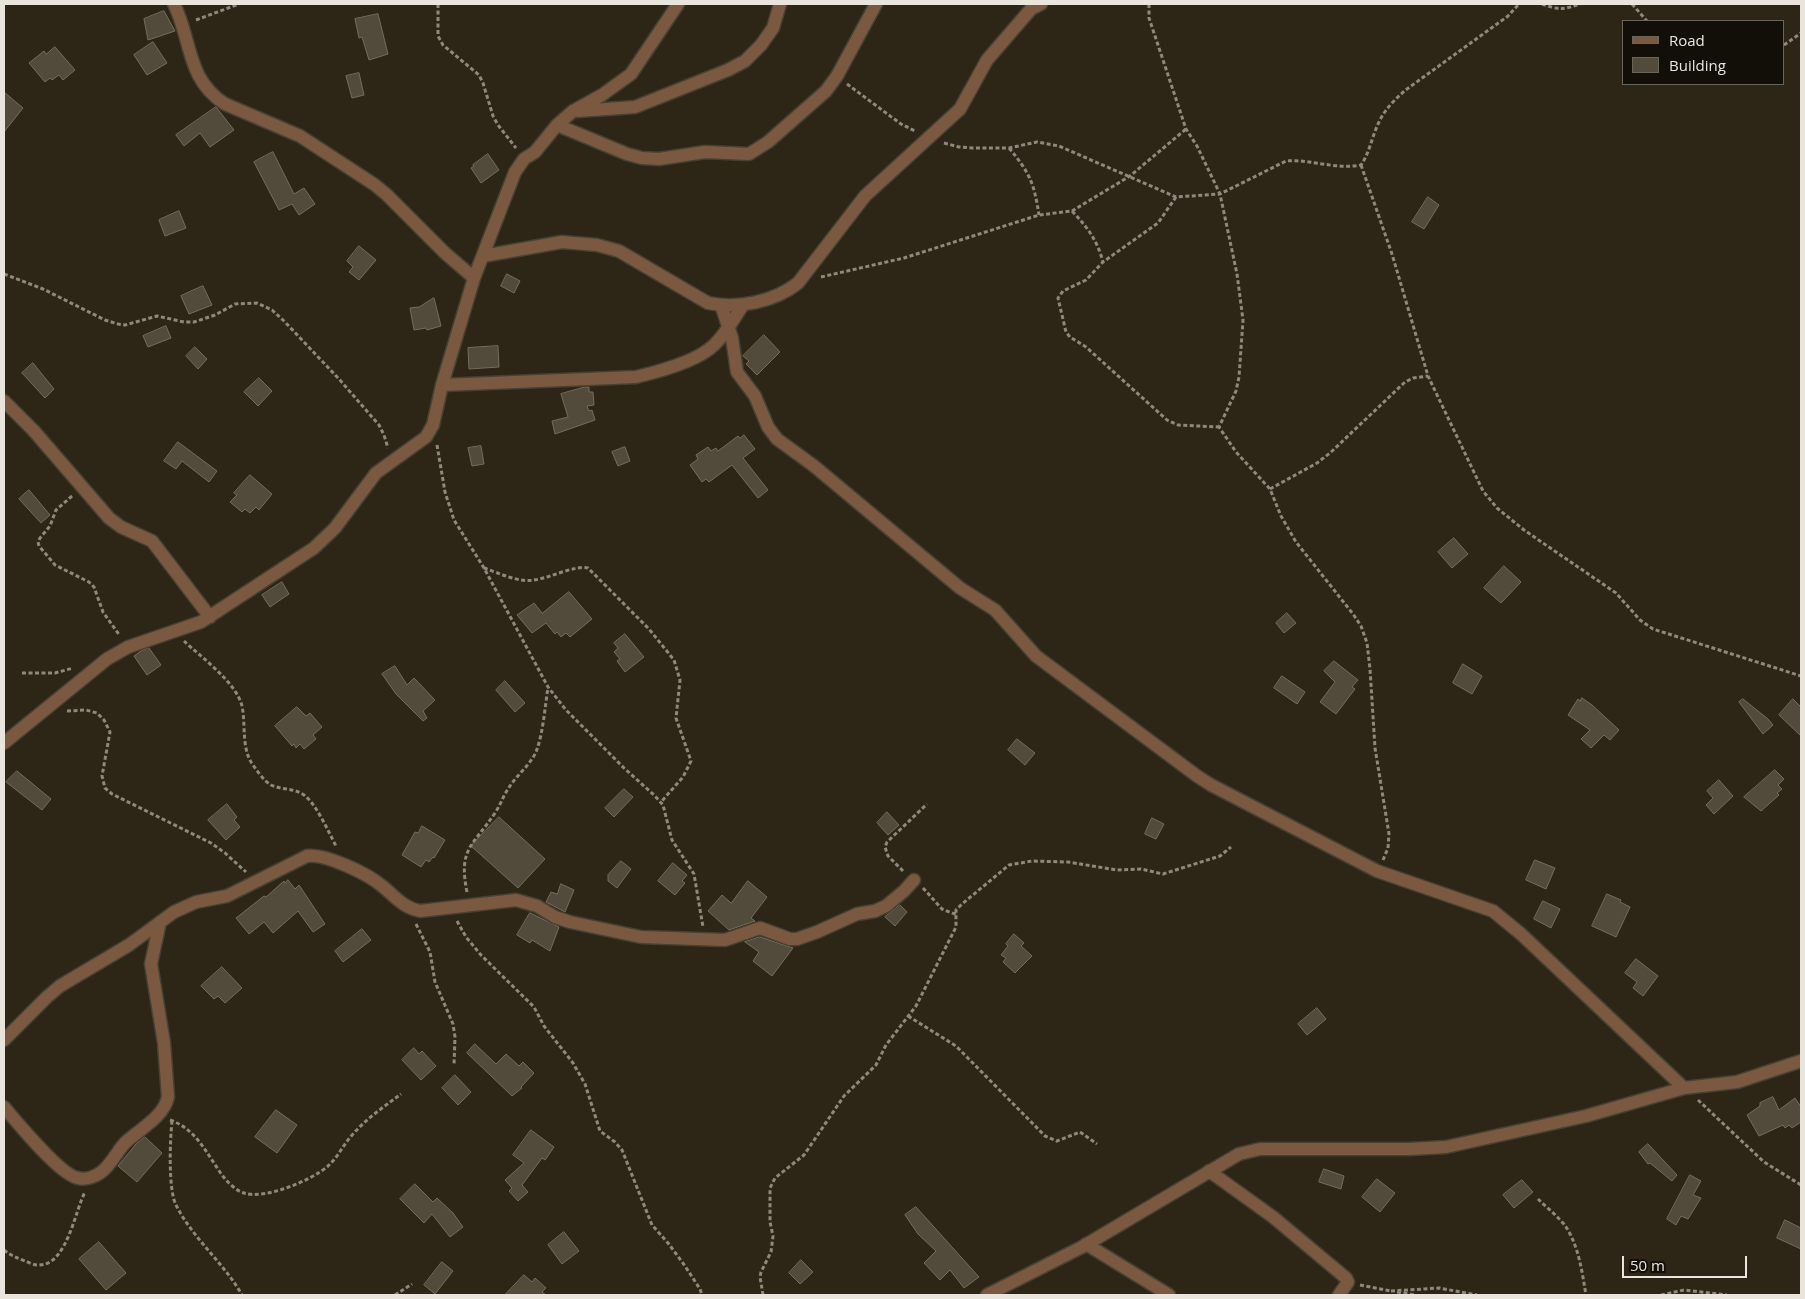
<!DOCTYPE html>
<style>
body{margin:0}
#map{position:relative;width:1805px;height:1299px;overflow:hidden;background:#2d2617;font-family:"Open Sans",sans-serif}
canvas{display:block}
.frame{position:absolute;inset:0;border:5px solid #eae5dc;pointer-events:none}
.legend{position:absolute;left:1622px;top:20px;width:162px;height:65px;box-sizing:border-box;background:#120f09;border:1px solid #68655d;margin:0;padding:6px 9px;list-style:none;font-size:15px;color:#eae5dc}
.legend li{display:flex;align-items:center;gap:10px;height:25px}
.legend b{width:25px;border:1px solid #68655d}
.scale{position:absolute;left:1622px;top:1256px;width:125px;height:22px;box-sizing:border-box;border:2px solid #eae5dc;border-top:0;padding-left:6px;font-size:15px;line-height:18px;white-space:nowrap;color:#eae5dc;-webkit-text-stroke:4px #120f09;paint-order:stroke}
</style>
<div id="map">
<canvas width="1805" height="1299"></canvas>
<div class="frame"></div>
<ul class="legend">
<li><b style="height:6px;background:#7b5941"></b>Road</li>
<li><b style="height:14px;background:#524b3b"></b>Building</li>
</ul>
<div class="scale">50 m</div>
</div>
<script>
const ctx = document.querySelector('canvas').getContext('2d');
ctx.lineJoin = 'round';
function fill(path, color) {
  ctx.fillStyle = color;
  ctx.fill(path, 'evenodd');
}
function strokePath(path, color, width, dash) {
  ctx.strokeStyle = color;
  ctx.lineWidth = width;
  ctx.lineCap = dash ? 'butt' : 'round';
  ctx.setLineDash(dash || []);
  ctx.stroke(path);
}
const building = new Path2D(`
 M164,11L175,31L148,40L144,19Z
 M378,14L388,54L369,60L362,37L359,38L355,19Z
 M153,42L167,63L147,75L134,55Z
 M55,47L75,70L63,80L59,75L52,80L50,78L45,82L29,63L44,51L46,54Z
 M359,73L364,95L352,98L346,76Z
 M4,92L23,108L4,132Z
 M216,107L234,130L210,147L200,133L184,146L176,135Z
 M273,152L294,194L304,188L315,204L299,215L292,204L279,210L254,162Z
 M488,154L499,170L481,183L471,168L474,166L473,165Z
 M1428,197L1439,205L1424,229L1412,222Z
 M179,211L186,228L165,236L159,220Z
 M359,246L376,260L359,280L349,272L353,267L347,261Z
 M507,274L520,281L514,293L501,286Z
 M203,286L212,305L189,314L181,296Z
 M434,298L441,326L427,330L426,328L414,330L410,308L419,307Z
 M166,326L171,338L148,347L143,336Z
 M764,335L780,352L757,375L746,364L749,361L743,356Z
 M498,346L499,367L469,369L468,348Z
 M195,347L207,359L198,369L186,356Z
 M33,363L54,389L45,398L22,373Z
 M259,378L272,391L258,406L244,392Z
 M585,387H589V392H593L594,405L587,406L589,411L592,410L595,420L555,434L552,421L568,417L561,394Z
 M744,435L755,449L743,458L768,490L758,498L732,465L709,482L706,479L702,482L690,465L698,459L696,455L708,447L711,451L716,448L718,451L738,436L740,438Z
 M178,442L217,471L209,482L182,461L176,469L164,461Z
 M481,446L484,464L472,466L468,448Z
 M625,447L630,461L618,466L612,452Z
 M250,475L272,494L259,510L256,507L250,513L245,509L242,512L230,502L237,495L234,493Z
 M29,490L50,515L41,523L19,499Z
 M1454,538L1468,554L1452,568L1438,552Z
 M1504,566L1521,582L1501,603L1484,588Z
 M282,582L289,594L270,607L262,595Z
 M569,592L592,619L570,637L566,633L561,637L557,632L555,634L546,623L532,633L517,615L534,603L542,613Z
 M1287,613L1296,623L1284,633L1276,623Z
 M625,634L644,657L625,672L617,661L620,659L614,652L618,648L614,643Z
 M149,648L161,665L147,675L134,656L141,651Z
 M1334,661L1358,680L1352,687L1355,689L1336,714L1320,702L1335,682L1324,671Z
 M1463,664L1482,676L1472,694L1453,683Z
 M395,666L407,685L414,678L435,700L423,711L427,718L423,721L396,694L382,674Z
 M1282,676L1305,692L1297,704L1274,688Z
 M505,681L525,703L515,712L496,690Z
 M1582,698L1592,705L1619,730L1610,740L1604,735L1591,748L1581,739L1590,730L1568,715L1578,699L1580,701Z
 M1743,699L1768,719L1773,725L1763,734L1739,702Z
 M1793,699L1801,707V736L1779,715Z
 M297,707L306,716L310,713L322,727L313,735L316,739L304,749L300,744L296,748L294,744L292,746L275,726Z
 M1017,739L1035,753L1025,765L1008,750Z
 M1775,770L1784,779L1778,785L1782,789L1777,793L1779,795L1761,811L1744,797Z
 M17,771L51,799L42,810L6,782Z
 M1719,780L1733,796L1714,814L1706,805L1713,798L1707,791Z
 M624,789L633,797L614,817L605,808Z
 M227,804L237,817L234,820L240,827L226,840L208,820Z
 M887,812L899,825L888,835L877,823Z
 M499,817L545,859L518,888L471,846Z
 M1152,818L1164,824L1156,839L1145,834Z
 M422,826L445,840L434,858L433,857L429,862L426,860L421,867L402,855L415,832L418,833Z
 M1535,860L1555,868L1546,889L1526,880Z
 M621,861L631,869L617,888L608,881V875Z
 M673,863L687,875L682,881L685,883L675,895L658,881Z
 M288,880L295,889L299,885L325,924L313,932L298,911L273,933L264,922L249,934L236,918L264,896L266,897L284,881L285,883Z
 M748,881L767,897L751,918L755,921L729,930L708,911L722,895L731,903Z
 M561,884L574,890L565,912L546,902L551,892L557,894Z
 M1607,894L1621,900L1620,902L1630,907L1616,937L1592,926Z
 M1543,901L1560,909L1551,928L1534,919Z
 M900,905L907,912L895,926L885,917Z
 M530,913L559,927L550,951L532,940L530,943L517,935Z
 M362,929L371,940L343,962L335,951Z
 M1014,934L1024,943L1021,946L1032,956L1015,973L1003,962L1006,958L1001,955L1008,946L1006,944Z
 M760,937L793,948L772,976L753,961L759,952L745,942Z
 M1636,959L1658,976L1643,996L1633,988L1637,982L1625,973Z
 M222,967L242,988L225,1003L218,996L214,999L201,986Z
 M1317,1008L1326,1019L1307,1035L1298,1024Z
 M475,1044L496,1064L506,1054L519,1066L523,1062L534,1073L521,1087L522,1088L512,1096L467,1053Z
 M414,1048L419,1054L422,1051L436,1066L421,1080L402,1060Z
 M455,1075L471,1092L458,1105L442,1088Z
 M1773,1097L1779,1110L1795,1098L1801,1107V1122L1792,1128L1789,1125L1785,1128L1783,1125L1759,1136L1747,1115L1760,1106V1103Z
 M276,1110L297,1125L277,1153L255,1137Z
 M531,1130L554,1147L545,1160L542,1158L522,1185L528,1192L518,1201L509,1191L512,1188L505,1180L524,1163L513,1155Z
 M145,1137L162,1153L137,1182L118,1166L136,1144Z
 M1648,1144L1677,1175L1672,1181L1650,1163L1648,1164L1639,1152Z
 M1324,1169L1344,1176L1341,1189L1319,1182Z
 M1690,1175L1701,1181L1693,1195L1701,1198L1688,1219L1681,1216L1676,1225L1667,1219Z
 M1377,1179L1395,1193L1380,1212L1362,1197Z
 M1522,1180L1533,1192L1514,1208L1503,1195Z
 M415,1184L433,1202L437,1198L453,1213L463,1227L450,1237L432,1214L424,1223L400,1199Z
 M916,1207L979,1277L964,1288L950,1270L940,1280L924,1263L936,1251L918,1234L905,1215Z
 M1785,1220L1801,1228V1249L1777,1238Z
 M564,1232L579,1251L562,1264L548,1245Z
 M99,1242L126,1273L106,1290L79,1259Z
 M801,1260L813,1272L800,1284L789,1273Z
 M442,1262L453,1271L435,1294L424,1285Z
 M524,1275L532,1282L535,1278L546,1288L542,1292L546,1295H505Z`);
fill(building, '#524b3b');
strokePath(building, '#756d5c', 1);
const minor = new Path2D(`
 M174,4C192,40 186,79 225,104L300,136L375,185L387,195L445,253L474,278
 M578,111L635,107L728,70L745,61L761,45L773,28L780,4
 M557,125L627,154L642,158L659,159L705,152L749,154L768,142L826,91L837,76L876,4
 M483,256L562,242L597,245L619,251L708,303C738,309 774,302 798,283L865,196L960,109L987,60L1031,9L1041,4
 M721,305L732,338L737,372L755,396L768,427L777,439L814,466L960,588L995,610L1036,656L1197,776L1211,785L1377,871L1493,911L1521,934L1684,1088
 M442,385L636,377C657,372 698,361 714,345C726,334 734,318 743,305
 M4,401L34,431L109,518L121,527L152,541L210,617
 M4,743L107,659L128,647L201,622L314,548L335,528L376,473L426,437L433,425L442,385L474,278L515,172L524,159L535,152L557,125L573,111L602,95L631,74L678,4
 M4,1040L47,997L60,986L129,945L174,912L196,902L227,896L307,856C325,853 368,874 382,886C396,897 402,907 420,911L516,900L537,906L555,917L570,922L641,937L725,940L760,928L790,939H797L817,932L857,914L875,911L886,906L904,891L914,880
 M4,1107C17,1122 60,1175 78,1178C85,1180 94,1177 100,1173C112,1165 117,1150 127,1141C142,1128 164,1116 168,1097L164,1043L151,964L160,922
 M1209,1171L1273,1217L1346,1278L1348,1282L1339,1295
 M1086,1244L1169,1295
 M987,1295L1082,1247L1239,1154L1260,1149H1410L1446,1147L1586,1116L1684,1088L1737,1082L1801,1061`);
strokePath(minor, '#474133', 15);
strokePath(new Path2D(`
 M438,4V36L443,45L479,75L483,83L493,116L498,125L516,148
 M1149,4V18L1186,129L1197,146L1220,194L1237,274L1243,320L1239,377L1236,391L1219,427L1236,452L1270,489
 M1542,4C1558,10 1563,10 1580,4
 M1632,4L1647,21
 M196,20L239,4
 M1784,45L1801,33
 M847,84L901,124L915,131
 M944,143L959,147L972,148H1009L1037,142L1059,146L1176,197L1220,194L1286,161C1311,159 1336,170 1361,165C1370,152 1372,136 1379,122C1385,109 1396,98 1407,89L1508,16L1519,4
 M1009,148C1030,173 1034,183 1039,215
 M1361,165L1392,254L1428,376L1483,491L1497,508L1524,530L1616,593L1640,620L1653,629L1801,676
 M1176,197L1158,223L1103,262L1086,280L1063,291L1058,298L1066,332L1070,337L1086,347L1167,420L1178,425L1219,427
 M1072,211C1088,228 1097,240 1103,262
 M4,274L43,289L105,320L118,324L125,325L157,316L184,322H194L215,315L235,304L257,303L272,310L284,321L339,379L379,425L384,435L388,448
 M821,277L904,258L1039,215L1072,211L1130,176L1186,129
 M437,445L445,492L454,520L484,568L548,687L566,710L624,768L654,795L663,805L672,840L694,874L703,927
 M72,496L56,510L50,526L40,538L38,542L39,546L55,565L89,582L94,587L103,612L120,636
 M484,568C499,573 519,583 534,580C550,578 574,565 588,568L649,629L674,660L680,680L676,718L691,761L683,777L661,802
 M184,641C202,658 236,682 242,706C246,725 241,749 253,765C258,772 264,781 271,785C282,790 294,788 304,795C317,805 328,831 336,846
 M22,673H55L73,668
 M67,711L86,710L97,713L104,720L110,732L102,776L105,788L112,794L211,843L225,853L246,872
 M1383,860L1388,848L1389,834L1375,748L1370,669L1367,643L1361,626L1353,614L1296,542L1281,516L1270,489L1317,463L1330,453L1405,382L1413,378L1428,376
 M903,871L888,856L885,847L887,842L927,804
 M923,888L942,909L957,915
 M467,892C458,848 473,846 495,813C501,804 504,794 510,786C518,774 530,765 536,752C543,734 545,707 548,687
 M457,921L466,937L481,955L534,1007L544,1026L573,1063L585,1084L600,1131L615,1142L622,1150L652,1225L668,1243L685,1266L700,1289L702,1295
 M416,924L430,952L435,982L453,1024L455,1037L454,1065
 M908,1016L956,1046L1045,1136L1057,1141L1080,1132L1097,1144
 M1698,1100L1764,1162L1801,1185
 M170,1120C199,1130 208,1158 226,1180C231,1185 237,1191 244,1193C265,1200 312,1180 328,1166C339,1156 344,1143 354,1133C367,1118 385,1106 401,1094
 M172,1121C170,1140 168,1189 176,1205C193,1239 224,1263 242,1295
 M1538,1199C1547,1208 1559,1217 1566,1227C1579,1247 1582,1272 1586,1295
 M4,1250C10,1255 17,1258 25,1261C29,1262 34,1266 40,1265C67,1264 75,1211 85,1192
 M1360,1285L1391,1291
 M1391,1291L1439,1288L1477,1295
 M1397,1292L1415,1295
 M395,1295L412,1284
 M763,1295L760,1277L761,1272L771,1252L773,1236L770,1222V1188L775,1178L804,1155L844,1096L876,1065L886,1045L916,1006L956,927V910L962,904L1009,865L1032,861L1068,862L1117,870L1141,869L1163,874L1220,856L1231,847
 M1661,1295L1684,1290L1727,1295`), '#8f897d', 3, [4, 2.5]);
strokePath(minor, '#7b5941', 12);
</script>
